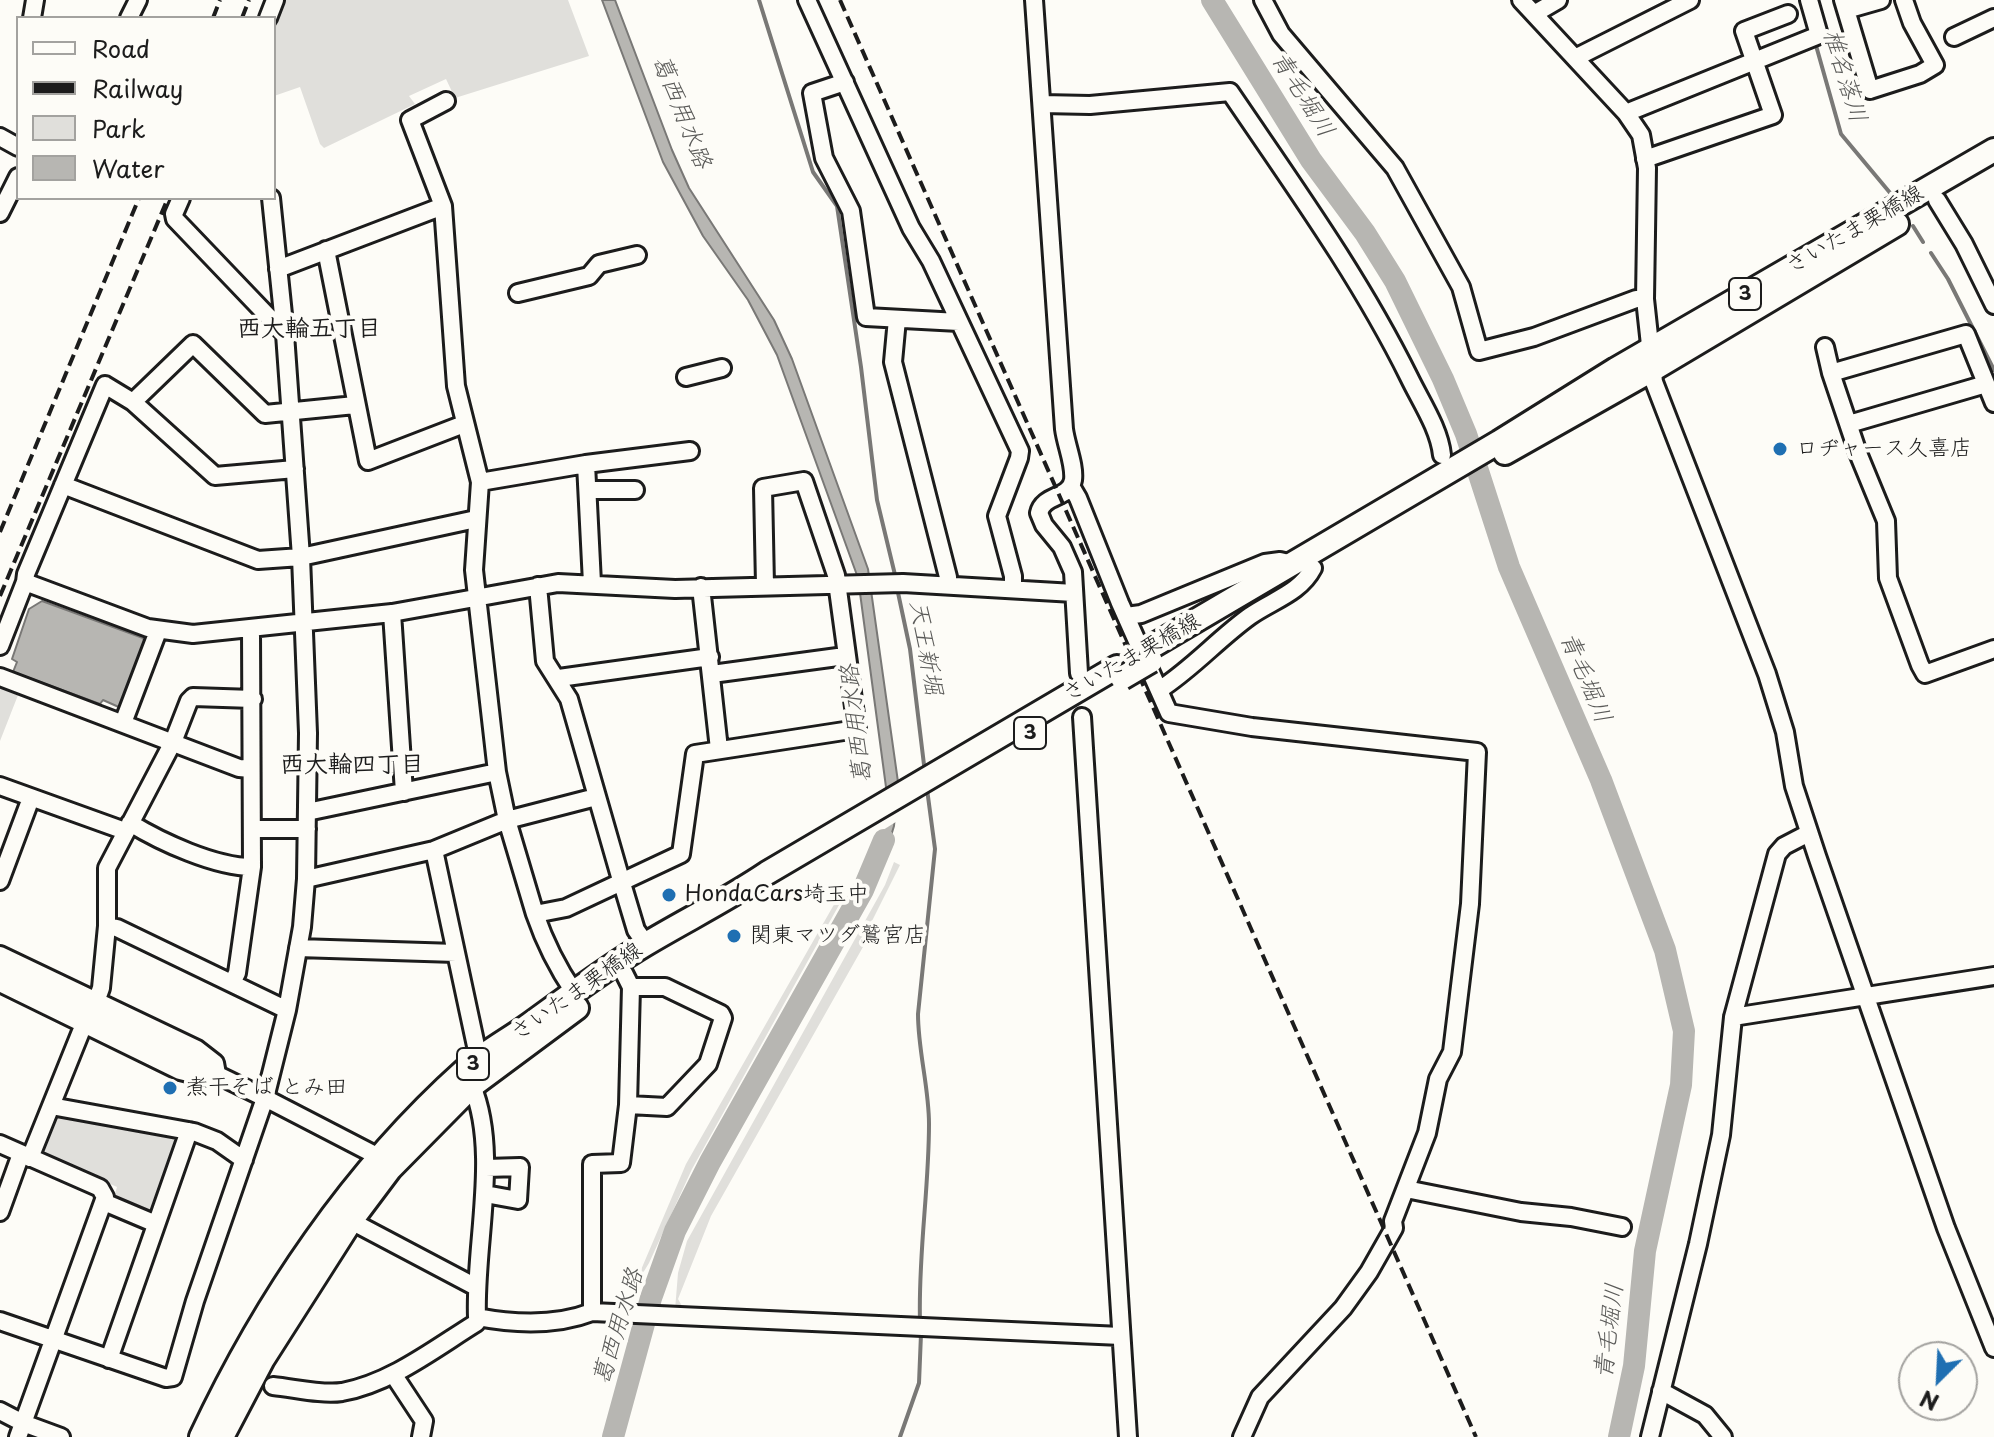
<!DOCTYPE html>
<meta charset="utf-8">
<style>
body{margin:0}
#map{position:relative;width:1994px;height:1437px;overflow:hidden;background:#fdfcf7;font-family:"Playpen Sans",sans-serif}
canvas{display:block}
.legend{position:absolute;left:16px;top:16px;width:260px;height:184px;box-sizing:border-box;background:#fdfcf7;border:2px solid #a3a29f;margin:0;padding:10px 14px;list-style:none;font-size:24px;color:#1c1c1c}
.legend li{display:flex;align-items:center;gap:16px;height:40px}
.legend b{width:40px;border:2px solid #a3a29f}
.north{position:absolute;left:1898px;top:1341px;width:80px;height:80px;box-sizing:border-box;background:#fdfcf7;border:2px solid #a3a29f;border-radius:50%;rotate:204deg;font-size:22px;font-weight:700;line-height:32px;text-align:center;color:#1c1c1c}
.north::after{content:'';display:block;margin:auto;width:28px;height:36px;background:#1f6fb2;clip-path:polygon(50% 0,100% 100%,50% 72%,0 100%)}
</style>
<div id="map">
<canvas width="1994" height="1437"></canvas>
<ul class="legend">
<li><b style="height:10px;background:#fdfcf7"></b>Road</li>
<li><b style="height:10px;background:#1c1c1c"></b>Railway</li>
<li><b style="height:22px;background:#e0dfdb"></b>Park</li>
<li><b style="height:22px;background:#b7b6b2"></b>Water</li>
</ul>
<div class="north">N</div>
</div>
<script>
const ctx = document.querySelector('canvas').getContext('2d');
ctx.lineJoin = 'round';
function fill(path, color) {
  ctx.fillStyle = color;
  ctx.fill(path, 'evenodd');
}
function strokePath(path, color, width, dash) {
  ctx.strokeStyle = color;
  ctx.lineWidth = width;
  ctx.lineCap = dash ? 'butt' : 'round';
  ctx.setLineDash(dash || []);
  ctx.stroke(path);
}
function drawText(font, color, halo, rows, align = 'center') {
  ctx.font = font + ' "Playpen Sans","Klee One",sans-serif';
  ctx.lineWidth = 8;
  ctx.setLineDash([]);
  ctx.textBaseline = 'middle';
  ctx.strokeStyle = halo;
  ctx.fillStyle = color;
  for (const [text, x, y, turn = 0] of rows) {
    ctx.save();
    ctx.translate(x, y);
    ctx.rotate((+turn || 0) * Math.PI / 180);
    ctx.textAlign = isNaN(turn) ? turn : align;
    if (halo) ctx.strokeText(text, 0, 0);
    ctx.fillText(text, 0, 0);
    ctx.restore();
  }
}
fill(new Path2D(`
 M286,0H568L589,56L455,98L446,79L409,96L415,104L324,148L320,144L300,87L274,96V23Z
 M0,684L20,690L0,741Z
 M894,862L900,865L869,927L872,931L711,1216L678,1299L682,1306L863,1315L862,1320L675,1310L678,1273L687,1241L885,885Z
 M840,894L844,896L692,1169L649,1263L632,1291L686,1164Z
 M57,1115L180,1137L155,1212L148,1216L116,1203L114,1197L117,1187L44,1154L42,1152Z`), '#e0dfdb');
const water = new Path2D(`
 M602,0H615L672,150L689,188L774,320L792,359L868,569L898,782L894,826L880,872L869,864L882,826L886,787L858,578L777,355L748,300L703,236L663,162Z
 M42,601L143,638L145,642L121,708L103,700L100,704L13,672L17,662L12,659L29,609Z`);
fill(water, '#b7b6b2');
strokePath(water, '#797876', 2);
fill(new Path2D(`
 M902,805L899,820L875,835L880,812Z`), '#fdfcf7');
strokePath(new Path2D(`
 M759,0L813,172L837,206L861,367L877,500L896,579
 M1815,42L1841,134L1891,194
 M1913,226L1923,242
 M1931,253L1948,279L1994,370
 M897,588L910,649L925,773
 M920,1321C918,1255 929,1190 929,1124C929,1087 918,1051 918,1014L935,849L927,789
 M900,1437L919,1383L921,1334`), '#797876', 4);
strokePath(new Path2D(`
 M1212,0L1311,160L1365,233L1395,281L1443,379L1466,434L1509,567L1601,780L1665,950L1684,1031L1681,1085L1645,1251L1634,1366L1619,1437
 M613,1437L651,1298L675,1231L710,1162L863,890L884,840`), '#b7b6b2', 22);
const minor = new Path2D(`
 M807,0L911,228L931,261L1020,451L1019,458L997,516L1013,576V588
 M1034,0L1064,429C1066,445 1075,465 1073,480C1070,499 1043,494 1039,513L1044,525L1062,547L1073,572L1079,673
 M1263,0L1281,34L1395,168L1461,287L1479,351L1534,337L1636,299H1645
 M1521,0L1626,113L1641,135L1647,168L1645,299L1654,382L1767,674L1785,732L1794,786L1817,856L1946,1228L1994,1348
 M1843,0L1870,90L1920,74L1935,65L1912,23L1904,0
 M1846,10L1881,0
 M1534,14L1558,0
 M32,18L35,0
 M129,18L138,0
 M268,18L275,0
 M1954,37L1994,18
 M1575,58L1690,0
 M845,82L812,93L824,158L851,211L866,317L959,322
 M446,101L410,120L443,206L456,386L480,482L474,570L497,772L507,820L535,914L566,908L681,854L695,754L857,729L836,575L804,481L763,488L765,585
 M1042,104L1090,105L1230,92C1293,185 1359,276 1409,377C1421,402 1439,428 1442,455
 M1626,113L1819,35L1809,0
 M0,137L18,147
 M1645,159L1773,115L1744,31L1788,14
 M181,198L174,214L175,219L285,334
 M1937,200L1964,244L1994,305
 M0,213L18,177
 M326,250L368,461L464,424
 M278,269L443,206
 M518,293L589,276L599,264L637,255
 M897,319L893,362L948,577V584
 M1825,347L1831,373L1858,453L1886,521L1888,578L1920,665L1925,674L1994,649
 M1831,373L1966,334L1994,403
 M686,377L722,368
 M133,402L193,344L265,414L355,405
 M1849,424L1986,384
 M586,464L690,451
 M480,482L586,464L592,583
 M63,485L258,560L301,557L476,519
 M1071,486L1078,498L1120,603L1169,713L1252,727L1477,752L1470,904L1452,1052L1438,1079L1427,1133L1393,1221L1394,1228L1369,1272L1343,1308L1260,1397L1242,1437
 M588,490H635
 M25,582L26,574L105,385L133,402L215,476L295,469
 M538,586L545,661L569,699L621,880L636,930L646,944
 M701,587L719,749
 M392,613L404,792
 M1126,616L1141,614L1265,563L1280,561L1293,564
 M0,646L25,582L148,628L193,634L392,613L558,583L675,589L903,583L1074,593
 M712,674L845,656
 M0,677L239,768L251,769
 M559,678L710,657
 M1159,690C1192,669 1218,639 1250,616C1273,600 1300,593 1313,568
 M1082,717L1128,1437
 M123,723L158,631
 M0,786L125,831
 M307,812L497,772
 M130,823C161,842 215,867 252,867
 M253,829H307
 M434,850L479,1060
 M306,879L434,850L507,820L596,797
 M0,881L31,798
 M535,914C545,943 557,967 574,992
 M107,926L117,928L287,1010
 M298,948L456,953
 M0,955L197,1049L215,1063L217,1074L205,1077L180,1071L0,983
 M0,969L265,1098L379,1157L386,1165
 M232,983L237,973L252,867L251,630
 M96,1002L101,988L107,926V868L173,742L189,701L193,697L253,699
 M1733,1017L1994,976
 M472,1086C500,1152 474,1246 477,1317C514,1324 556,1326 592,1312L1121,1336
 M628,1105L667,1107L708,1064L723,1018L721,1014L665,987H631
 M51,1106L194,1132L217,1141L244,1160
 M0,1144L100,1188L105,1197L18,1437
 M30,1158L84,1024
 M1406,1189L1521,1212L1571,1217L1622,1227
 M485,1194L518,1200L520,1167L486,1168
 M104,1202L156,1224
 M0,1212L21,1154
 M351,1221L476,1287
 M592,1312V1164L621,1163L628,1105L631,987L624,973
 M0,1321L166,1378L173,1377L195,1301L265,1098L287,1010L302,927L306,879L308,733L301,557L285,334L271,198
 M109,1359L189,1131
 M393,1374L424,1421L421,1437
 M273,1386C294,1388 321,1395 342,1392C391,1383 434,1349 476,1323L480,1317
 M1661,1391L1705,1415L1723,1437
 M0,1411L23,1423L61,1437
 M1650,1437L1698,1244L1721,1135L1733,1017L1777,854L1784,846L1809,833`);
const major = new Path2D(`
 M1505,453L1652,370L1897,224
 M1146,650L1499,442L1616,369L1994,150
 M201,1437C265,1300 353,1170 466,1069C484,1053 506,1041 526,1027C565,999 604,969 646,944C686,920 727,900 767,873L1117,667
 M222,1437L263,1359L351,1221L390,1169L472,1086L577,1008`);
strokePath(minor, '#1c1c1c', 22);
strokePath(major, '#1c1c1c', 28);
strokePath(minor, '#fdfcf7', 16);
strokePath(major, '#fdfcf7', 22);
strokePath(new Path2D(`
 M840,0L1476,1437
 M213,18L220,0
 M242,18L249,0
 M0,532L139,198
 M0,596L168,198`), '#1c1c1c', 4, [12, 6]);
const majorBridge = new Path2D(`
 M1122,678L1151,661`);
strokePath(majorBridge, '#1c1c1c', 28, []);
strokePath(majorBridge, '#fdfcf7', 22);
for (const [x, y, r, color] of [
 [1780,449,8,"#1f6fb2"],
 [669,895,8,"#1f6fb2"],
 [734,936,8,"#1f6fb2"],
 [170,1088,8,"#1f6fb2"]
]) {
  const dot = new Path2D();
  dot.arc(x, y, r, 0, 2 * Math.PI);
  ctx.fillStyle = color;
  ctx.fill(dot);
  strokePath(dot, '#fdfcf7', 3);
}
for (const [x, y, w] of [
 [1745,294,32],
 [1030,733,32],
 [473,1064,32]
]) {
  const box = new Path2D();
  box.roundRect(x - w / 2, y - 16, w, 32, 6);
  ctx.fillStyle = '#fdfcf7';
  ctx.fill(box);
  strokePath(box, '#1c1c1c', 2);
}
drawText('bold 20px', '#1c1c1c', null, [
 ["3",1745,294],
 ["3",1030,733],
 ["3",473,1064]
]);
drawText('22px', '#1c1c1c', '#fdfcf7', [
 ["さいたま栗橋線",1855,230,-30],
 ["さいたま栗橋線",1132,658,-30],
 ["さいたま栗橋線",577,992,-35]
]);
drawText('22px', '#1c1c1c', '#fdfcf7', [
 ["ロヂャース久喜店",1796,449],
 ["HondaCars埼玉中",685,895],
 ["関東マツダ鷲宮店",750,936],
 ["煮干そば とみ田",186,1088]
], 'left');
drawText('italic 24px', '#5a5a58', '#fdfcf7', [
 ["椎名落川",1844,76,73],
 ["青毛堀川",1302,95,58],
 ["葛西用水路",681,112,68],
 ["天王新堀",925,648,80],
 ["青毛堀川",1585,678,67],
 ["葛西用水路",857,724,-97],
 ["葛西用水路",619,1327,-73],
 ["青毛堀川",1610,1331,-83]
]);
drawText('bold 24px', '#1c1c1c', '#fdfcf7', [
 ["西大輪五丁目",309,329],
 ["西大輪四丁目",352,765]
]);
</script>
